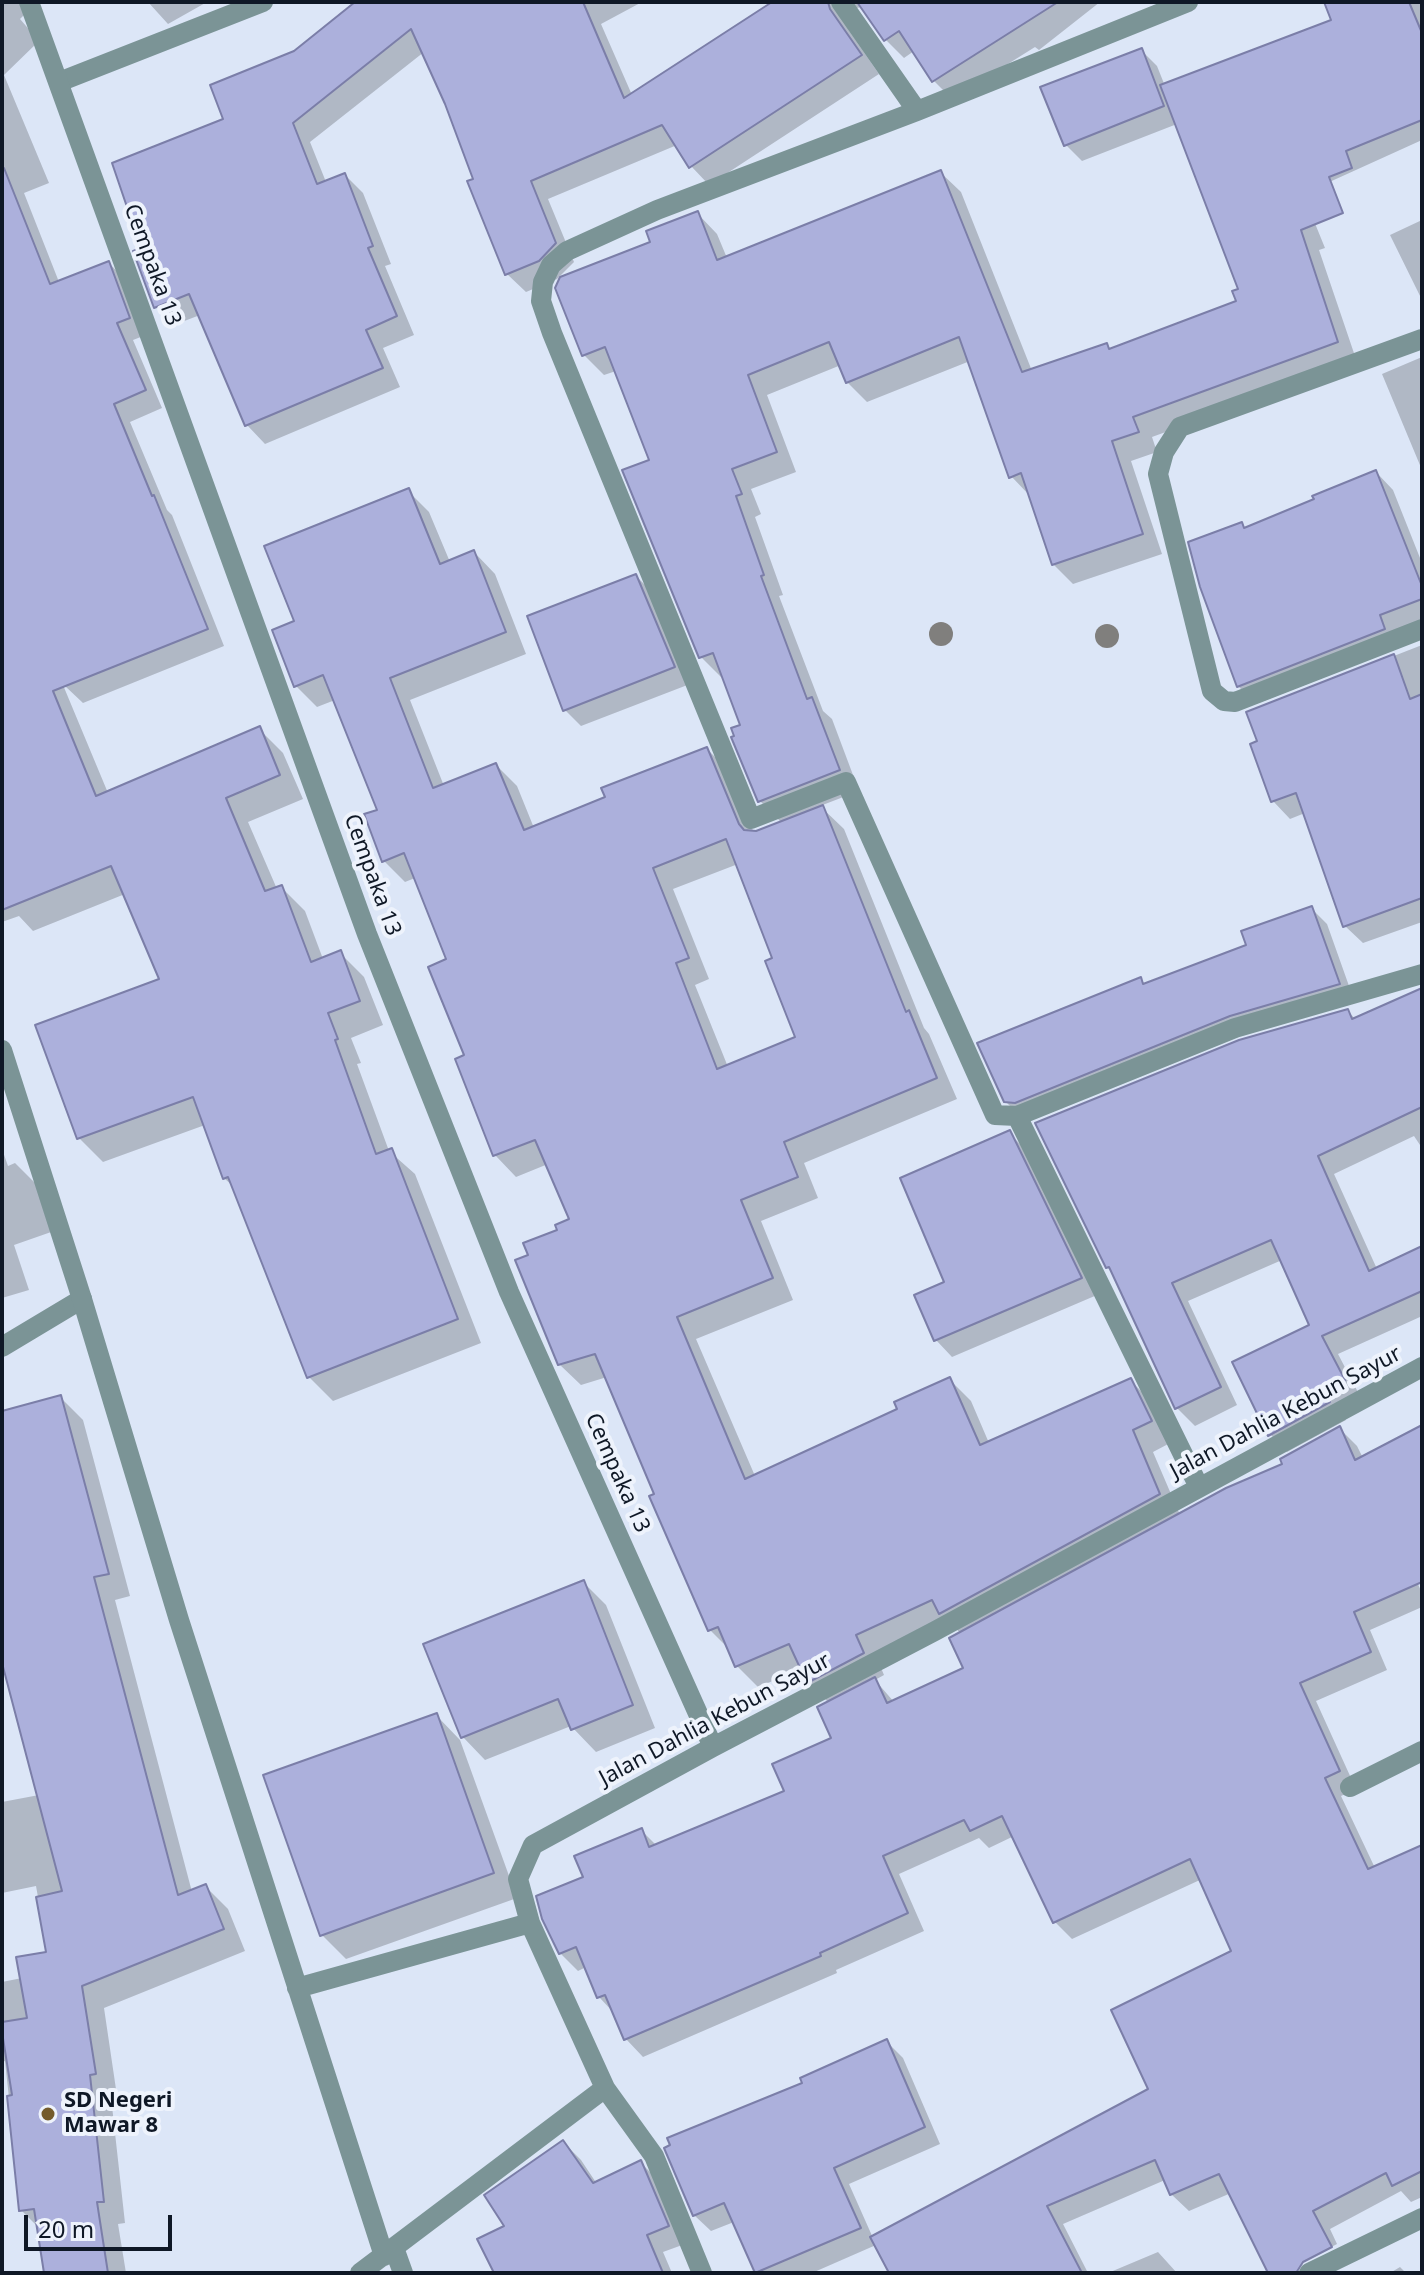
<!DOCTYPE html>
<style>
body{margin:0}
#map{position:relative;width:1424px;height:2275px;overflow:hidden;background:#dce6f7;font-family:"Noto Sans",sans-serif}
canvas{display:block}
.frame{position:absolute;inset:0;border:4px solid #0f1826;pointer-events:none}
.scale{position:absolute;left:24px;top:2215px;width:148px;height:36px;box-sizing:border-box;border:4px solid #0f1826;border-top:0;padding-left:10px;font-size:24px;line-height:28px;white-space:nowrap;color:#0f1826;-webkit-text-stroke:6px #eef3fc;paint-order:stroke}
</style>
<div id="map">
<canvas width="1424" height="2275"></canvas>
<div class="frame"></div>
<div class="scale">20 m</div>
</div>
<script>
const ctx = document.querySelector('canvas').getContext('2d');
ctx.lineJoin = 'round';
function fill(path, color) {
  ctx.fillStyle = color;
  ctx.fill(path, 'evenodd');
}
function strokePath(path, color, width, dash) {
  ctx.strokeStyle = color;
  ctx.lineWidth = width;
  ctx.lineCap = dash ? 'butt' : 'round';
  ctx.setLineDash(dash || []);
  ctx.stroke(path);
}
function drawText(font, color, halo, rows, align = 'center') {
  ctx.font = font + ' "Noto Sans",sans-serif';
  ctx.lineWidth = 8;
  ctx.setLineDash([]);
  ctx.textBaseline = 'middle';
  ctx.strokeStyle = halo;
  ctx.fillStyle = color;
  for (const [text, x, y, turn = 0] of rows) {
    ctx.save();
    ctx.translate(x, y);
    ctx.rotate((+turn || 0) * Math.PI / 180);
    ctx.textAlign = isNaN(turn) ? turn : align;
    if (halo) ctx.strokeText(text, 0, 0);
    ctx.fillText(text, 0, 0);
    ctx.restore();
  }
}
fill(new Path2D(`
 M2,2H37L20,19L39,41L4,75L49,183L24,193L59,282L109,263L126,281L146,335L133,340L162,408L130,422L167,510L172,515L224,646L83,703L65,686L2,526Z
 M148,2H207L168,24Z
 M358,2H642L601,24L632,95L776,2H1100L1039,50L1035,47L952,99L934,81L914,51L904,58L885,39L861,7L853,9L848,29L879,74L709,185L691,166L677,145L548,199L574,262L557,279L526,292L507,274L476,180L446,103L424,52L310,142L326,182L345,175L363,193L391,264L385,266L414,335L383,348L400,387L265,444L247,425L200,315L174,325L156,307L143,250L226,120L295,52Z
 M1326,2H1419L1422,8V140L1303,194L1325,248L1319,250L1357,362L1152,437L1157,452L1131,461L1162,554L1073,584L1053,564L1031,497L1011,476L970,361L867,402L847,382L841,365L767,395L796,472L751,489L761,514L755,517L783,595L779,596L823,711L832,719L859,791L820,806L844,829L924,1028L929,1034L957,1099L804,1163L818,1198L761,1221L793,1300L696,1339L755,1476L900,1410L950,1380L971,1401L989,1443L1131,1381L1152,1402L1172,1442L1153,1452L1180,1515L1285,1465L1340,1429L1357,1446L1363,1458L1422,1427V1580L1417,1582L1422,1593V1607L1370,1630L1387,1670L1316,1701L1356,1789L1341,1796L1375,1868L1422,1847V2197L1411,2202L1401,2191L1330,2229L1337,2244L1281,2273H1279L1231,2193L1189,2211L1171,2194L1165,2180L1063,2224L1088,2273H891L876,2245L812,2273H757L734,2222L711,2231L694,2215L805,2084L886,2041L903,2058L940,2144L849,2184L873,2238L1151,2090L1234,1951L1202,1879L1072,1939L1055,1922L1014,1836L989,1848L979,1838L899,1874L924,1931L836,1970L837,1973L643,2057L626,2039L614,2013L599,1997L586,1967L578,1971L560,1953L586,1878L641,1830L657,1846L786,1792L834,1739L829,1703L808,1682L802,1669L758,1687L737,1666L730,1650L710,1630L607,1377L581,1385L559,1364L530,1256L572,1220L548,1164L516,1177L495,1155L457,1060L467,1056L448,960L415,878L405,882L384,861L379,811L335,700L317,707L296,686L297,622L408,491L429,512L450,562L474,552L495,574L526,654L410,700L444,786L496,765L517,786L534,828L607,798L707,749L728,770L754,833L782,823L760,801L742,726L723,676L721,677L701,657L651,461L616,371L604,375L584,355L653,243L697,213L717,234L727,258L940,172L961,192L1032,371L1107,345L1112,350L1238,303L1241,291L1177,124L1082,161L1065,144L1141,50L1157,66L1165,86L1334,21ZM738,864L774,960L798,1038L728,1067L695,985L709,979L673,889ZM950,1622L961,1634L965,1669L894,1702L875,1680L884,1675L876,1656Z
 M1422,220V300L1390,235Z
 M1422,357V470L1382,374Z
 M1376,472L1393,490L1422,563V639L1256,704L1238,686L1242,525L1246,529Z
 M636,576L652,592L690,684L581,726L564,709Z
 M1422,645V922L1363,943L1345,926L1305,813L1290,819L1273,801L1259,743L1248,713Z
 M2,676L63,685L108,793L259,729L283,753L303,799L248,822L277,889L281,887L305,911L323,959L340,953L364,977L383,1025L351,1038L361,1063L357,1064L389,1151L415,1174L481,1343L333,1401L309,1377L235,1188L224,1178L205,1125L103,1162L79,1138L38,1026L162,980L125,894L33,931L19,916L2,922Z
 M1312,909L1327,924L1354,1000L1246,1031L1021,1117L1005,1101L1140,979L1146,985L1248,947Z
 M1422,990V1148L1414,1136L1334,1174L1377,1269L1422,1248V1321L1420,1317L1338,1354L1361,1398L1340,1408L1346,1420L1287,1452L1270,1434L1311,1326L1282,1260L1188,1301L1237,1405L1195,1426L1177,1408L1114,1273L1108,1267L1348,1011L1356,1020Z
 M1010,1134L1026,1150L1097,1295L952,1357L936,1340L947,1283Z
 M2,1149L8,1166L15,1163L39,1187L54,1231L14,1245L29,1290L2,1298Z
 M60,1397L83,1420L130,1596L115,1600L192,1892L205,1886L228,1909L245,1951L104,2008L117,2096L111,2097L125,2223L118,2224L126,2273H46L39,2228L21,2210L5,2061L2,2062V1982L22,1978L48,1953L36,1886L2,1893V1802L39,1795L2,1655V1413Z
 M583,1582L606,1605L655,1728L596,1752L571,1726L485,1760L462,1736Z
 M436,1715L460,1740L517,1898L346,1959L322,1935Z
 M563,2142L581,2160L597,2184L640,2162L658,2180L685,2244L663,2252L672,2273H496L507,2227Z
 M1158,2252L1177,2273H1108Z
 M1400,2267L1406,2273H1390Z`), '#0003');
const building = new Path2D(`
 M355,2H583L624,98L772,2H828L830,9L862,55L689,168L662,125L531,181L556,243L539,261L505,275L467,181L473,179L445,104L411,29L293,123L317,184L345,173L373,246L368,248L397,316L366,330L383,368L245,426L189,294L154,308L133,251L141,248L112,163L223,119L210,85L294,51Z
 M857,2H1058L932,82L899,31L884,41Z
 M1324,2H1409L1422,33V120L1346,151L1352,168L1329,177L1343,213L1301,230L1338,342L1133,417L1139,432L1112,441L1143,534L1052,565L1021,473L1009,478L959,337L846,383L829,342L748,375L777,452L732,469L742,494L736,496L764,575L761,576L807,699L812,697L840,770L758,802L731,737L734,736L731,728L740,725L713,653L699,658L622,470L649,460L605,347L582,356L555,288L560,277L650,242L646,231L698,211L717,260L941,170L1022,372L1107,343L1109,349L1236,301L1232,291L1238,289L1160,85L1331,20Z
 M1142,48L1164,106L1064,146L1040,87Z
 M2,168H4L50,284L109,261L130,318L117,323L146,390L114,404L152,496L154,495L208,629L53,691L96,796L260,726L280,775L226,798L265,891L282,885L311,962L341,950L360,1001L328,1013L338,1039L335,1040L376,1154L392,1148L458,1319L307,1378L228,1177L223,1179L193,1097L77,1139L35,1025L159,979L111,866L2,910Z
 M1376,470L1422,586V599L1380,615L1385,629L1237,687L1200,587L1188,542L1242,522L1244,528L1314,499L1312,496Z
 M409,488L440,564L474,550L506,632L390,678L433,788L496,763L524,830L605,797L601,788L707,747L739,824L744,830L756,831L823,805L906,1012L909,1010L937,1078L784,1142L798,1177L741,1200L773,1278L677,1317L745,1479L897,1409L894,1402L950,1377L980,1445L1131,1378L1152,1421L1133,1430L1160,1494L939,1614L932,1600L856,1635L864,1653L807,1683L789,1644L735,1667L718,1627L708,1631L649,1496L654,1494L595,1354L558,1365L515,1260L528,1255L523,1243L557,1230L555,1225L569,1219L535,1140L493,1156L455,1059L464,1055L428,967L446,959L404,853L382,862L364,814L377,810L323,675L294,687L272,630L294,621L264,546ZM726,839L772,958L765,961L795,1037L717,1069L676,963L689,958L653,868Z
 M636,574L675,667L563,711L527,616Z
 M1394,654L1410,699L1422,694V898L1343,927L1296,793L1271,802L1250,744L1257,741L1246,712Z
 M1312,906L1340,984L1230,1016L1015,1103L1004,1102L977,1043L1141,977L1143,984L1246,945L1241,931Z
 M1422,988V1107L1318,1156L1369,1271L1422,1246V1291L1322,1336L1345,1380L1324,1390L1330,1402L1268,1436L1232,1362L1309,1325L1271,1240L1172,1283L1221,1387L1175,1409L1109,1267L1106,1268L1035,1123L1239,1040L1348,1009L1352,1019Z
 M1010,1130L1082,1278L934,1341L914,1295L944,1282L900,1178Z
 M61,1395L109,1574L94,1577L178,1895L206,1884L224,1929L82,1986L96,2074L90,2075L104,2202H97L108,2273H44L34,2209L19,2211L7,2096L12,2095L2,2032V2022L27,2018L16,1957L46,1952L36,1897L62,1891L2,1663V1411Z
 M1422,1425V1582L1354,1612L1371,1652L1300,1683L1340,1771L1325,1778L1368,1869L1422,1845V2171L1392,2186L1386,2173L1313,2211L1332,2247L1303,2262L1296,2273H1268L1219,2174L1170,2195L1155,2160L1047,2206L1082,2273H889L870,2237L1148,2089L1111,2010L1231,1951L1190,1859L1053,1923L1002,1816L970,1831L964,1820L883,1856L908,1913L820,1953L821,1956L624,2040L605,1995L597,1998L576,1947L559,1954L542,1919L536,1896L583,1877L574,1856L642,1828L649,1847L784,1791L772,1764L831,1738L817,1707L875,1677L887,1703L963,1668L949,1638L1226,1488L1282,1464L1280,1459L1340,1426L1355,1460Z
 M584,1580L633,1705L571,1730L558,1699L461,1738L423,1644Z
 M437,1713L494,1873L320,1936L263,1775Z
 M887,2039L925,2127L834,2168L861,2228L755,2273L724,2203L693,2216L664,2148L670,2145L667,2138L802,2083L800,2078Z
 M563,2140L593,2183L641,2160L669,2226L647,2235L663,2273H494L477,2239L504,2226L484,2195Z`);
fill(building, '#acb0dc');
strokePath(building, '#7b7ea8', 2);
strokePath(new Path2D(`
 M59,82L263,2
 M2,1347L82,1299`), '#7b9496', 20);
strokePath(new Path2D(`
 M29,2L367,934L509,1292L713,1747
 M841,2L917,111
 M1188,2L917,111L657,210L567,251L551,265L543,282L541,301L552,333L751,819L846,782L995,1115L1017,1116L1235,1028L1422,974
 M1422,339L1180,427L1164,452L1158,474L1212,691L1224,701L1235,702L1422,629
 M2,1050L82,1299L179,1620L384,2256
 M1017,1116L1199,1487
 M1350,1787L1422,1751
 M297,1988L530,1923
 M605,2088L654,2156L702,2273
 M394,2248L403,2273
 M360,2273L605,2088L530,1923L518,1879L533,1845L713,1747L935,1631L1422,1367
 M1309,2273L1422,2218`), '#7b9496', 20);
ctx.fillStyle = '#807f7d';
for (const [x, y] of [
 [941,634],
 [1107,636]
]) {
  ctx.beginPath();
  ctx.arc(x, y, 12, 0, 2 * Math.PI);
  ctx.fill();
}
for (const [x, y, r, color] of [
 [48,2114,8,"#745b2c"]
]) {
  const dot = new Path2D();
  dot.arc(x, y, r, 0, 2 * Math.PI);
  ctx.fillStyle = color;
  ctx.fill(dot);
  strokePath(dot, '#eef3fc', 3);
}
drawText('22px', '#0f1826', '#eef3fc', [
 ["Cempaka 13",152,265,70],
 ["Cempaka 13",372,875,70],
 ["Jalan Dahlia Kebun Sayur",1286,1413,-28],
 ["Cempaka 13",617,1473,66],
 ["Jalan Dahlia Kebun Sayur",715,1720,-28]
]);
drawText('bold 22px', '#0f1826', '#eef3fc', [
 ["SD Negeri",64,2101],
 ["Mawar 8",64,2126]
], 'left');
</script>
